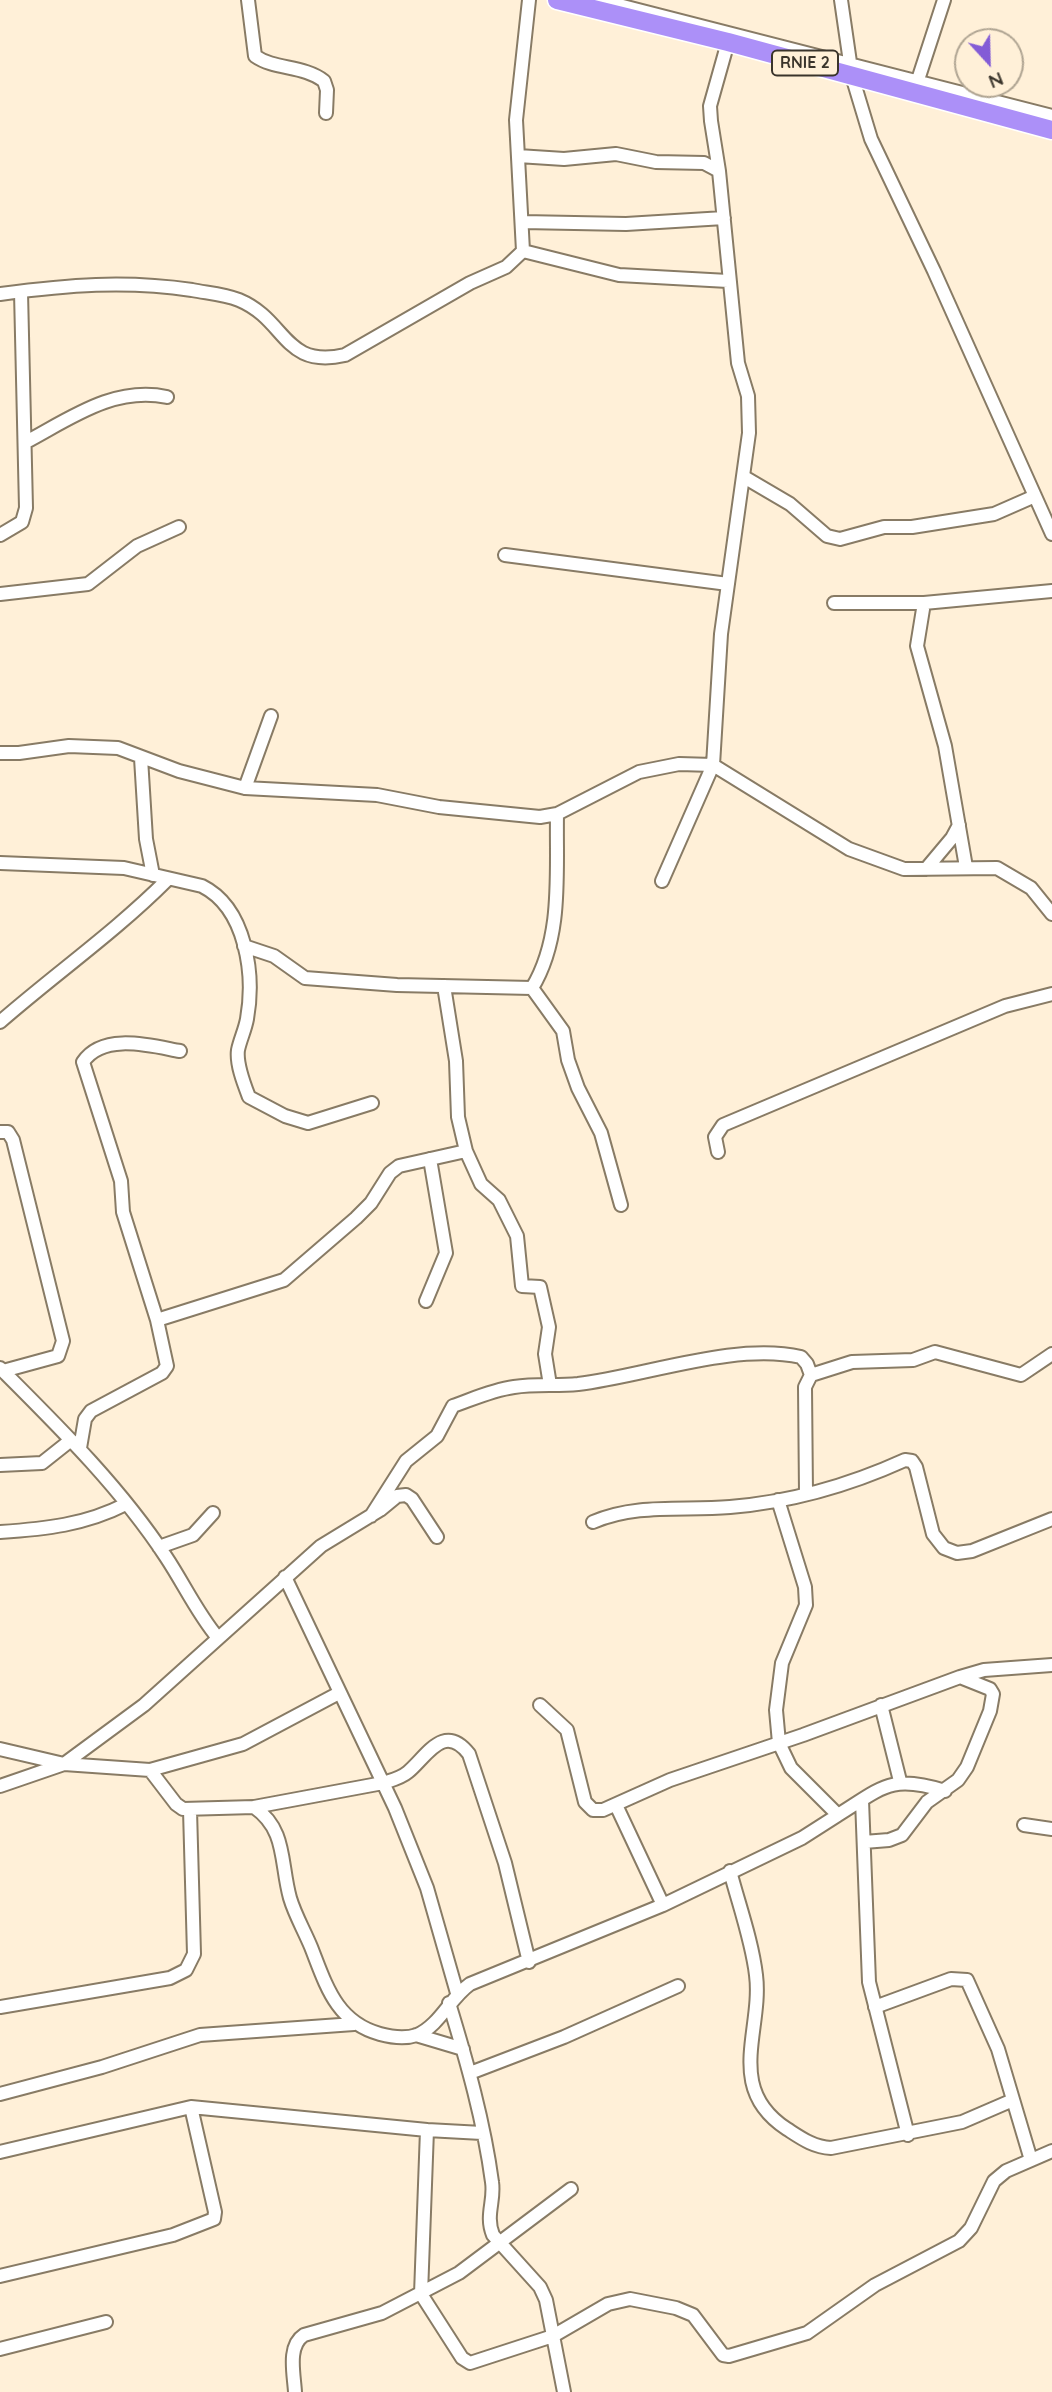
<!DOCTYPE html>
<style>
body{margin:0}
#map{position:relative;width:1052px;height:2392px;overflow:hidden;background:#fff0d8;font-family:Quicksand,sans-serif}
canvas{display:block}
.north{position:absolute;left:954px;top:28px;width:70px;height:70px;box-sizing:border-box;background:#fff0d8;border:2px solid #b0a593;border-radius:50%;rotate:158deg;font-size:19px;font-weight:700;line-height:28px;text-align:center;color:#3a342b}
.north::after{content:'';display:block;margin:auto;width:24px;height:32px;background:#835cd6;clip-path:polygon(50% 0,100% 100%,50% 72%,0 100%)}
</style>
<div id="map">
<canvas width="1052" height="2392"></canvas>
<div class="north">N</div>
</div>
<script>
const ctx = document.querySelector('canvas').getContext('2d');
ctx.lineJoin = 'round';
function strokePath(path, color, width, dash) {
  ctx.strokeStyle = color;
  ctx.lineWidth = width;
  ctx.lineCap = dash ? 'butt' : 'round';
  ctx.setLineDash(dash || []);
  ctx.stroke(path);
}
function drawText(font, color, halo, rows, align = 'center') {
  ctx.font = font + ' Quicksand,sans-serif';
  ctx.lineWidth = 5;
  ctx.setLineDash([]);
  ctx.textBaseline = 'middle';
  ctx.strokeStyle = halo;
  ctx.fillStyle = color;
  for (const [text, x, y, turn = 0] of rows) {
    ctx.save();
    ctx.translate(x, y);
    ctx.rotate((+turn || 0) * Math.PI / 180);
    ctx.textAlign = isNaN(turn) ? turn : align;
    if (halo) ctx.strokeText(text, 0, 0);
    ctx.fillText(text, 0, 0);
    ctx.restore();
  }
}
const minor = new Path2D(`
 M248,0L255,56C275,70 303,65 324,81L327,90L326,113
 M599,0L1052,116
 M841,0L852,76L871,139L934,271L1052,534
 M916,86L944,0
 M518,156L564,159L616,154L656,162L704,163L719,171
 M523,222L626,224L724,218
 M523,251L619,275L728,281
 M0,294C68,285 124,280 192,290C207,293 224,294 239,300C287,320 283,369 345,355L470,283L506,267L523,251L516,120L529,0
 M26,442C71,418 114,386 167,397
 M744,477L790,504L827,536L840,539L884,527H912L994,514L1035,496
 M0,535L22,522L26,508L21,292
 M505,555L728,584
 M0,594L88,584L137,546L179,527
 M834,603H924L1052,591
 M924,603L917,646L945,746L966,867
 M0,753H19L69,746L118,748L179,771L245,788L377,795L439,807L540,817L557,814L639,772L679,764L713,765L849,849L904,869L997,868L1031,888L1052,914
 M141,758L146,839L153,875
 M245,788L271,716
 M0,863L124,868L202,886C246,908 255,974 247,1019C245,1030 240,1040 238,1050C236,1064 244,1084 249,1097L285,1116L308,1123L372,1103
 M926,869L952,838L959,825
 M662,881L713,765L721,634L749,433L748,396L738,363L719,171L711,121L710,106L728,42
 M244,946L274,956L305,978L397,985L532,988C563,937 556,873 557,814
 M532,988L563,1031L568,1060L578,1088L601,1133L621,1205
 M0,1022C55,974 115,932 167,880
 M0,1132H8L13,1140L63,1341L58,1356L3,1371
 M466,1151L481,1184L499,1200L517,1236L522,1286L540,1287L549,1327L545,1354L550,1385
 M718,1152L715,1137L723,1125L1005,1006L1052,994
 M426,1301L446,1253L430,1159
 M157,1320L284,1280L356,1218L371,1203L390,1173L399,1166L466,1151L458,1117L456,1061L444,986
 M0,1368C59,1427 120,1487 166,1557C184,1584 197,1613 218,1638
 M80,1448L85,1419L91,1411L162,1373L167,1366L157,1320L123,1212L121,1181L83,1062C103,1032 152,1046 180,1051
 M0,1465L42,1463L71,1440
 M806,1493L805,1387L811,1375L852,1362L913,1360L935,1352L1021,1375L1052,1354
 M371,1516L406,1461L437,1436L453,1406C473,1399 492,1390 514,1387C535,1384 557,1386 578,1384C645,1376 735,1342 801,1357L807,1364L811,1375
 M593,1522C637,1503 683,1511 730,1507C791,1502 850,1485 905,1460L912,1461L916,1467L933,1534L944,1548L957,1553L972,1551L1052,1519
 M0,1532C45,1529 85,1525 126,1504
 M159,1547L193,1535L213,1513
 M285,1577L395,1808L427,1888L457,1993
 M540,1705L567,1730L585,1802L593,1810H603L670,1780L803,1735L960,1677L984,1670L1052,1665
 M881,1705L900,1781
 M0,1749L64,1764L150,1770L176,1804L183,1809L254,1807C287,1830 280,1862 290,1898C295,1915 304,1930 311,1947C326,1985 336,2022 380,2034C391,2037 405,2039 417,2035C440,2025 450,1998 470,1984L663,1905L802,1838L838,1815L791,1768L779,1743L776,1710L782,1663L806,1605L805,1587L778,1500
 M150,1770L243,1744L339,1693
 M0,1786L64,1764L144,1705L321,1546L380,1510L397,1496L406,1495L412,1499L437,1537
 M862,1800L869,1982L908,2135
 M616,1805L663,1905
 M254,1807L383,1783C392,1780 401,1778 408,1772C427,1756 444,1722 469,1754L505,1863L529,1962
 M838,1815C883,1787 891,1774 945,1791
 M1024,1825L1052,1829
 M864,1842L889,1840L902,1835L927,1802L958,1780L967,1767L990,1711L993,1694L990,1689L960,1677
 M730,1871C739,1905 752,1941 756,1975C763,2030 724,2088 787,2129C801,2138 813,2147 831,2148L962,2122L1013,2100
 M449,2003C467,2062 484,2122 492,2182C495,2201 485,2215 493,2235L540,2287L546,2300L564,2392
 M0,2007L170,1978L186,1970L194,1954L190,1810
 M875,2007L951,1979L967,1980L998,2049L1031,2160
 M416,2035L463,2049
 M470,2073L564,2037L678,1986
 M0,2094L102,2067L200,2035L354,2024
 M427,2130L482,2133
 M0,2152L191,2107L427,2130L421,2294L462,2358L470,2363L553,2336L608,2304L630,2299L676,2308L693,2315L723,2355L729,2356L807,2333L875,2285L959,2241L971,2228L994,2181L1006,2171L1052,2151
 M0,2276L173,2235L214,2219L215,2212L191,2107
 M0,2349L106,2322
 M295,2392C294,2374 287,2346 304,2335L382,2313L459,2273L571,2189`);
const highway = new Path2D(`
 M557,0L728,42L1052,130`);
strokePath(minor, '#887b65', 16);
strokePath(highway, '#fff', 21);
strokePath(minor, '#fff', 12);
strokePath(highway, '#ac90f8', 18);
for (const [x, y, w] of [
 [805,63,66]
]) {
  const box = new Path2D();
  box.roundRect(x - w / 2, y - 12.5, w, 25, 5);
  ctx.fillStyle = '#fff0d8';
  ctx.fill(box);
  strokePath(box, '#3a342b', 2);
}
drawText('bold 16px', '#3a342b', null, [
 ["RNIE 2",805,63]
]);
</script>
